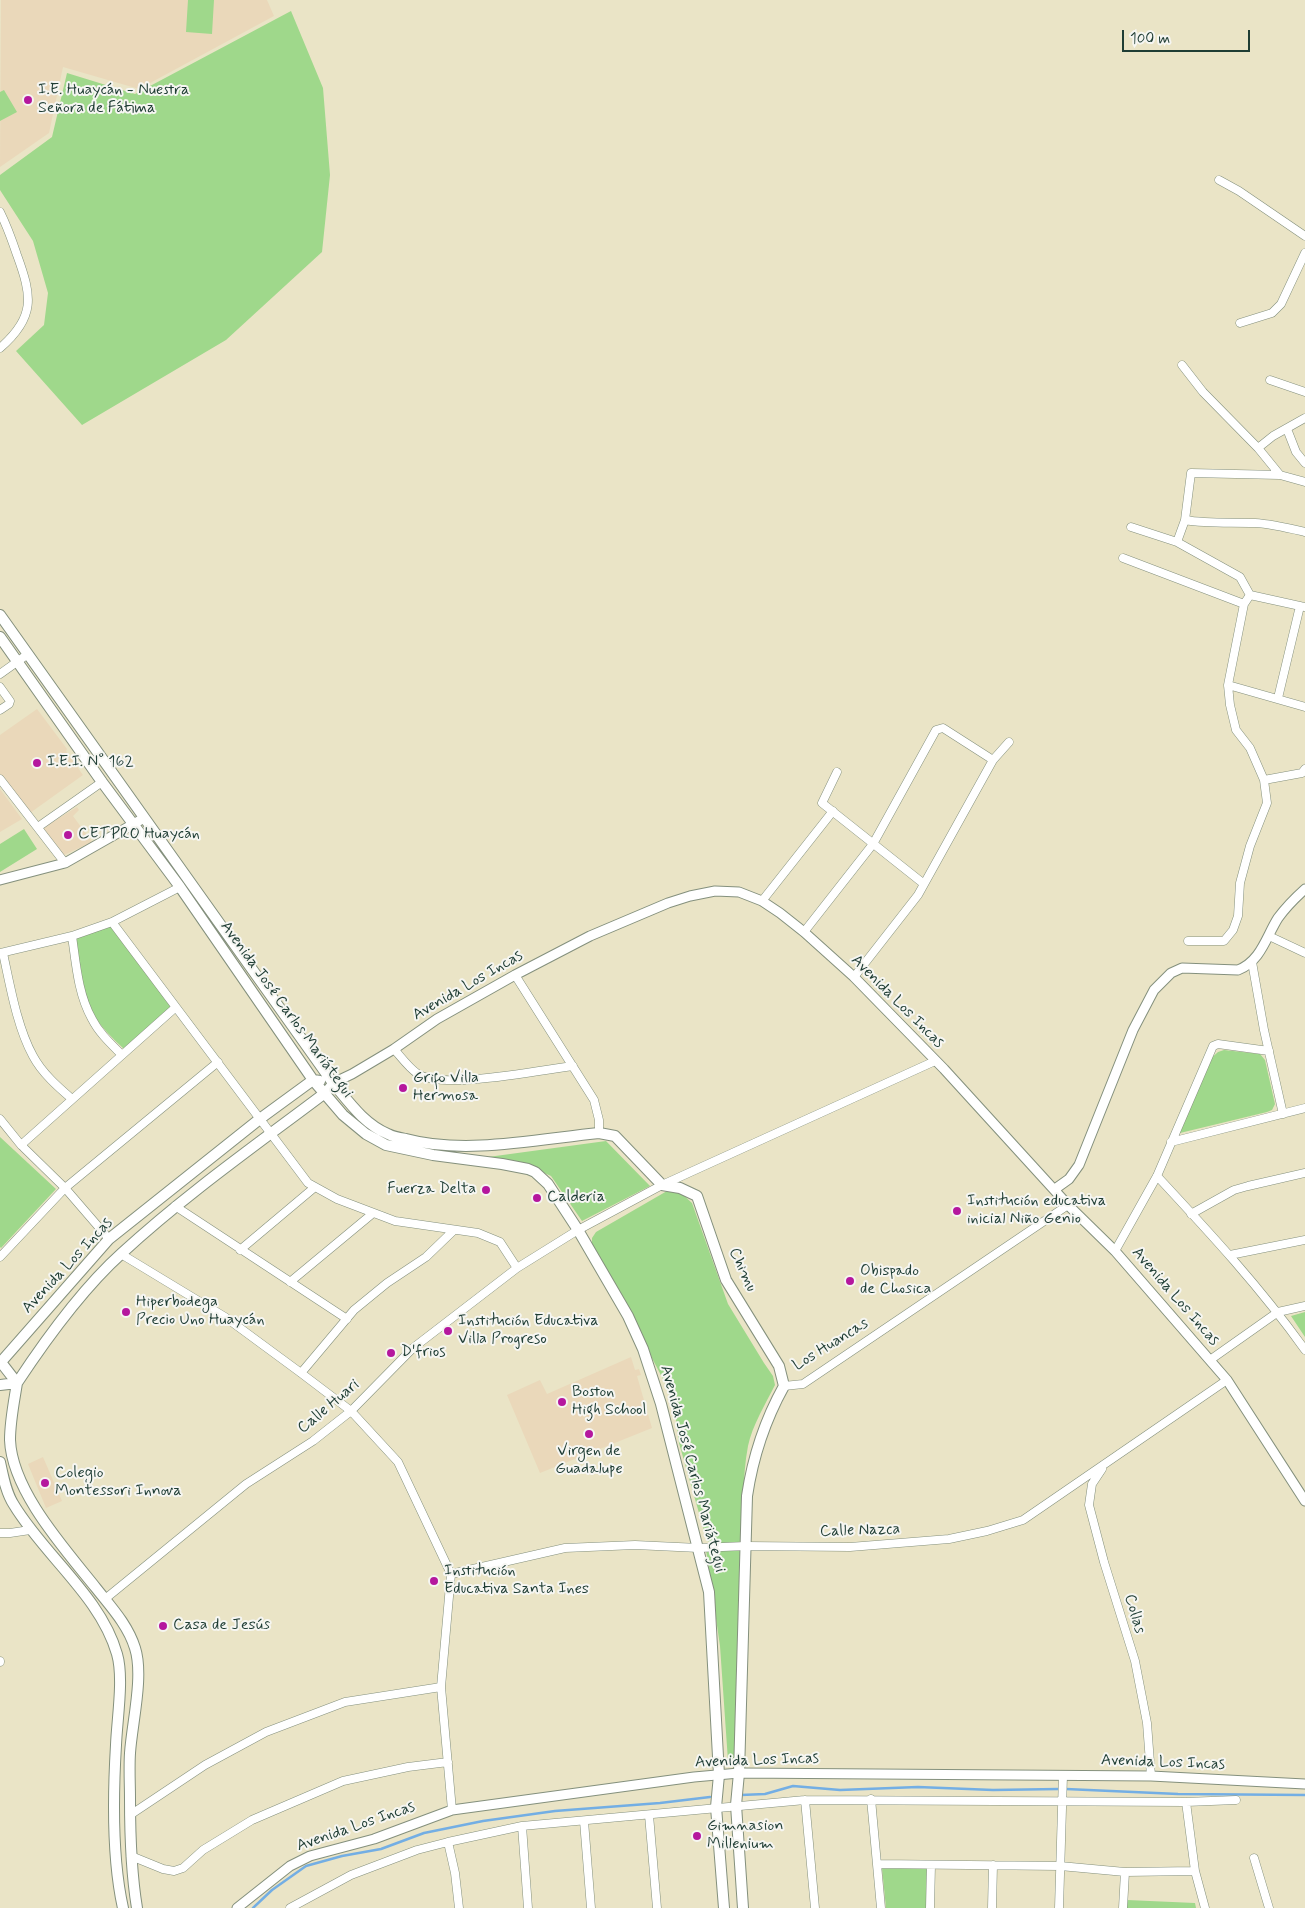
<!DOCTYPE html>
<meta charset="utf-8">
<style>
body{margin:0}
#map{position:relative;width:1305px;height:1908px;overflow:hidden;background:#eae4c6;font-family:Mynerve,sans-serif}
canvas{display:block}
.scale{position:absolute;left:1122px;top:30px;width:128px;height:22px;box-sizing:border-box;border:2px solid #1f3d34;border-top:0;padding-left:6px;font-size:15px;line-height:18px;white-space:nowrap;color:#1f3d34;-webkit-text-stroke:4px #f6f6f2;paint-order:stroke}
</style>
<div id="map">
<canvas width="1305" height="1908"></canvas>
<div class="scale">100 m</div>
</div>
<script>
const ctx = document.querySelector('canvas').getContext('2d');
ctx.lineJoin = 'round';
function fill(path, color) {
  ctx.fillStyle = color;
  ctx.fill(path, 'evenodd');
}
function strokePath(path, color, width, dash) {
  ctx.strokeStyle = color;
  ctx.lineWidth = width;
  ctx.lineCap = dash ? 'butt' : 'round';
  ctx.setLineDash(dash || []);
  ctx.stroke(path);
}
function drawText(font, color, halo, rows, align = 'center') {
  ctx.font = font + ' Mynerve,sans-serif';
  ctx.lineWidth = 4;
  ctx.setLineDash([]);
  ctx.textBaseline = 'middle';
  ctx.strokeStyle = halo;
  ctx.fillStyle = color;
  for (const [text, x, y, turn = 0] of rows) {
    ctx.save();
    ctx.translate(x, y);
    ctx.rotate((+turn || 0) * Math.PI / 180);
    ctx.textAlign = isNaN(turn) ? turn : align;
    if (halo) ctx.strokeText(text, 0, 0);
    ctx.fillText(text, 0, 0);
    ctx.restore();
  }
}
fill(new Path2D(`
 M1,0H267L274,16L139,89L63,67L49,133L0,167Z
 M37,709L67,749L66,751L83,775L30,813L0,774V735Z
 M0,789L22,819L0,832Z
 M77,807L79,810L73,816L92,842L64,855L43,828Z
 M631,1357L635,1370L639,1369L641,1375L637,1376L652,1428L540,1473L507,1395L540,1380L547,1394Z
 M43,1457L62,1501L46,1508L28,1464Z`), '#ead8ba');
fill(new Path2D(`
 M188,0H214L212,34L186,32Z
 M291,11L323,88L330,175L322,252L226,340L82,425L16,351L44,325L48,293L33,241L0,190V175L52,137L67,73L135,94Z
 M4,90L17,112L0,121V92Z
 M24,829L37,849L0,872V844Z
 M112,926L173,1007L124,1049C113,1039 103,1029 95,1017C81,994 79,963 75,937Z
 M1224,1050L1260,1054L1265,1060L1275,1104L1272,1110L1267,1112L1180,1133L1209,1060L1218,1052Z
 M0,1137L56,1189L1,1248L0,1247Z
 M606,1141L650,1186L582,1221L551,1176L524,1164L488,1157Z
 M673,1190L680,1192L692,1203L728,1304L764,1363L773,1376L775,1385C766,1403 752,1426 748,1446C742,1477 744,1509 743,1540C732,1546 718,1545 707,1541L679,1443L675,1413L664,1381L592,1244V1238L596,1232L667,1191Z
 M1305,1312V1337L1291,1316Z
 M706,1550L748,1551L736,1764L733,1766L728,1761L720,1646Z
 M882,1868H929L927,1908H886Z
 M1127,1900L1195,1903L1196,1908H1126Z`), '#9fd88b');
strokePath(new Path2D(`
 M1066,1789L1178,1794L1305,1795
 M741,1795L765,1794L793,1786L840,1790L918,1787L993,1790L1059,1789
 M253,1908L272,1890L306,1866L342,1856L381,1849L424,1833L483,1821L555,1811L660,1803L710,1797`), '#73aee4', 2.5);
const minor = new Path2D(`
 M1219,180L1239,191L1305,236
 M0,212C7,226 12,240 17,255C32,296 36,317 0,348
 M1240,323L1272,313L1281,304L1305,253
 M1182,365L1203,392L1258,448L1280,475L1305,482
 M1270,380L1305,392
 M1287,429L1296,452L1305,463
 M1258,448L1273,436L1305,418
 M1185,520C1208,524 1231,522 1255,523C1272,524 1288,528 1305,532
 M1131,527L1177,542L1240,577L1250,595L1305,607
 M1177,542L1185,520L1191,473L1280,475
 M1123,558L1244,604
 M0,674L28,654
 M1228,685L1305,707
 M0,687L10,701L9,704L0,710
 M1278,698L1300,606
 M837,772L822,803L924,884
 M0,779L65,863
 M1264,780L1302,773L1305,769
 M38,827L102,782
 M762,901L833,811
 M112,922L308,1183L337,1199L395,1221L478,1233L500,1242L517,1268
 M804,932L873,844L936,730L943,728L993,760
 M72,936C76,964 78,994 92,1019C99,1033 111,1044 122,1055
 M1269,936L1305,953
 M1188,941H1224L1233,930L1238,916L1240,883L1250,846L1267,803L1264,780L1250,748L1236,730L1230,705L1228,685L1244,604L1250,595
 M0,953L72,936L112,922L180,887
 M3,953C10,985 17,1027 33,1056C42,1073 58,1087 72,1099
 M1252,962L1264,1030L1283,1114
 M515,975L594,1100L599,1120V1133
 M854,977L918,895L993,760L1009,742
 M394,1049C401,1057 409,1068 418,1074C443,1090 541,1070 573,1066
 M0,1119L21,1145L65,1188L109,1239
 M1171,1142L1305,1108
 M21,1145L176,1007
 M1157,1176C1209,1232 1261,1288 1305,1350
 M175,1206L347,1319
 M1191,1214L1234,1190L1248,1186L1305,1173
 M240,1250L315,1187
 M1115,1251L1157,1176L1213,1046L1218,1044L1269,1051
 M121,1254L225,1317L301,1373L351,1411L398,1462L451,1574L441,1687L452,1810
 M1230,1255L1305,1240
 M0,1257L65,1188L218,1062
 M290,1282L372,1214
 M1210,1360L1278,1312L1305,1306
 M301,1373L354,1310L387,1283L426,1257L453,1231
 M784,1386L803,1384L1068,1205
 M1102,1469L1092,1484L1089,1505L1104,1562L1135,1661L1147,1723L1151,1776
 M0,1533H10L30,1530
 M451,1574L565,1548L635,1545L699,1548L746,1546L850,1547L949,1539L987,1531L1023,1520L1227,1380
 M105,1599L246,1484L313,1441L351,1411L413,1348L517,1268L578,1230L662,1185L935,1061
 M0,1661V1662
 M871,1799L881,1908
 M805,1800L815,1908
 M1186,1802L1195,1871L1205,1908
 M130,1815L205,1765L266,1732L345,1702L441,1687
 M649,1815L657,1908
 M584,1821L591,1908
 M522,1826L528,1908
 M448,1842L455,1873L459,1908
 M131,1856L163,1869L174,1871L183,1868L203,1850L252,1820L343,1781L408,1767L448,1762
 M1254,1858L1269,1908
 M877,1864L1060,1866L1125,1872L1195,1871
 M290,1908L351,1875L417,1850L448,1842L522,1826L805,1800L1186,1802L1236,1800
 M930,1908L931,1865
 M992,1908L993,1865
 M1059,1908L1063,1775
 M1123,1908L1125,1872`);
const tertiary = new Path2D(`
 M0,880L65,863L144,818
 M325,1093L333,1083L352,1074L394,1049L437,1019L515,975L590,936L668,903L690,896L715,891L739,892L762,901L780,913L804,932L854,977L944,1069L1068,1205L1115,1251L1227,1380L1305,1501
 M1055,1189L1069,1179L1079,1165L1133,1030L1154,990L1171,973L1182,968L1238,970C1261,961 1266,937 1278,918C1286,907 1295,898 1305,889
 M237,1908L290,1866L310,1856L374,1839L452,1810L694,1777L739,1773L1151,1776L1305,1784`);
const secondary = new Path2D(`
 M0,615L333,1083C349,1102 364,1124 388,1134C393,1137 400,1138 406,1139C465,1155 539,1139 599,1133L615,1136L662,1185L680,1188L697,1196L726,1280L779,1366L784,1386C764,1422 753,1456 747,1496L739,1773L736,1805L743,1908
 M0,637L102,782L180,887L313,1080L343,1115L366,1134L386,1145L433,1155L502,1164L528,1169L535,1172L548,1184L578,1230L628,1316L643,1349L661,1404L709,1592L719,1775L716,1807L724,1908
 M0,1361L17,1383C14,1402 10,1421 10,1440C12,1491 65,1549 96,1588C111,1607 128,1625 135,1648C144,1676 132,1723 130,1753C129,1768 130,1784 130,1799C130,1835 131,1872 137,1908
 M1,1362L109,1239L261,1118L313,1080L320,1081
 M17,1383C46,1339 82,1289 122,1253C185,1195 256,1145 325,1093
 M0,1385L17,1383
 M0,1462C3,1476 6,1493 14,1505C44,1555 101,1597 117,1654C124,1678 117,1719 116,1745C113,1795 112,1859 123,1908`);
strokePath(minor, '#84907d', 9);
strokePath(tertiary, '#84907d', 11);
strokePath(secondary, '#84907d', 12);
strokePath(minor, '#fff', 8);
strokePath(tertiary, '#fff', 9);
strokePath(secondary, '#fff', 10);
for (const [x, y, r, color] of [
 [28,100,5,"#b5179e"],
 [37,763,5,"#b5179e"],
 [68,835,5,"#b5179e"],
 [403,1088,5,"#b5179e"],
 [486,1190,5,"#b5179e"],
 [537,1198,5,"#b5179e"],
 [957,1211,5,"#b5179e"],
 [850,1281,5,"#b5179e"],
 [126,1312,5,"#b5179e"],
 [448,1331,5,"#b5179e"],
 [391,1353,5,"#b5179e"],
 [562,1402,5,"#b5179e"],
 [589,1434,5,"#b5179e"],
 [45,1483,5,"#b5179e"],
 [434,1581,5,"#b5179e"],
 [163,1626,5,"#b5179e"],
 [697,1836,5,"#b5179e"]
]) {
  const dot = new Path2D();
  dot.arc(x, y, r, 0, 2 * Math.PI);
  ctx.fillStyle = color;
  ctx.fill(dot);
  strokePath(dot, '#f6f6f2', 2);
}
drawText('16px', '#1f3d34', '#f6f6f2', [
 ["I.E. Huaycán - Nuestra",38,91],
 ["Señora de Fátima",38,109],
 ["I.E.I. N° 162",47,763],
 ["CETPRO Huaycán",78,835],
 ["Grifo Villa",413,1079],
 ["Hermosa",413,1097],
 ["Fuerza Delta",476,1190,"right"],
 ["Calderia",547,1198],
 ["Institución educativa",967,1202],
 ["inicial Niño Genio",967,1220],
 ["Obispado",860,1272],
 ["de Chosica",860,1290],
 ["Hiperbodega",136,1303],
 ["Precio Uno Huaycán",136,1321],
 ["Institución Educativa",458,1322],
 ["Villa Progreso",458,1340],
 ["D'frios",401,1353],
 ["Boston",572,1393],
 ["High School",572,1411],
 ["Virgen de",589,1452,"center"],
 ["Guadalupe",589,1470,"center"],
 ["Colegio",55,1474],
 ["Montessori Innova",55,1492],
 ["Institución",444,1572],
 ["Educativa Santa Ines",444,1590],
 ["Casa de Jesús",173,1626],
 ["Gimnasion",707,1827],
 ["Millenium",707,1845]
], 'left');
drawText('16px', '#1f3d34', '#f6f6f2', [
 ["Avenida Los Incas",468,986,-30],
 ["Avenida Los Incas",897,1002,45],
 ["Avenida José Carlos Mariátegui",286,1010,54],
 ["Avenida Los Incas",68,1266,-47],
 ["Chimu",742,1270,65],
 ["Avenida Los Incas",1175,1297,49],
 ["Los Huancas",831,1345,-32],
 ["Calle Huari",329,1407,-40],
 ["Avenida José Carlos Mariátegui",692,1469,75],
 ["Calle Nazca",860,1531,-2],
 ["Collas",1134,1614,73],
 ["Avenida Los Incas",757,1761,-2],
 ["Avenida Los Incas",1163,1763,2],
 ["Avenida Los Incas",356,1827,-19]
]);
</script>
